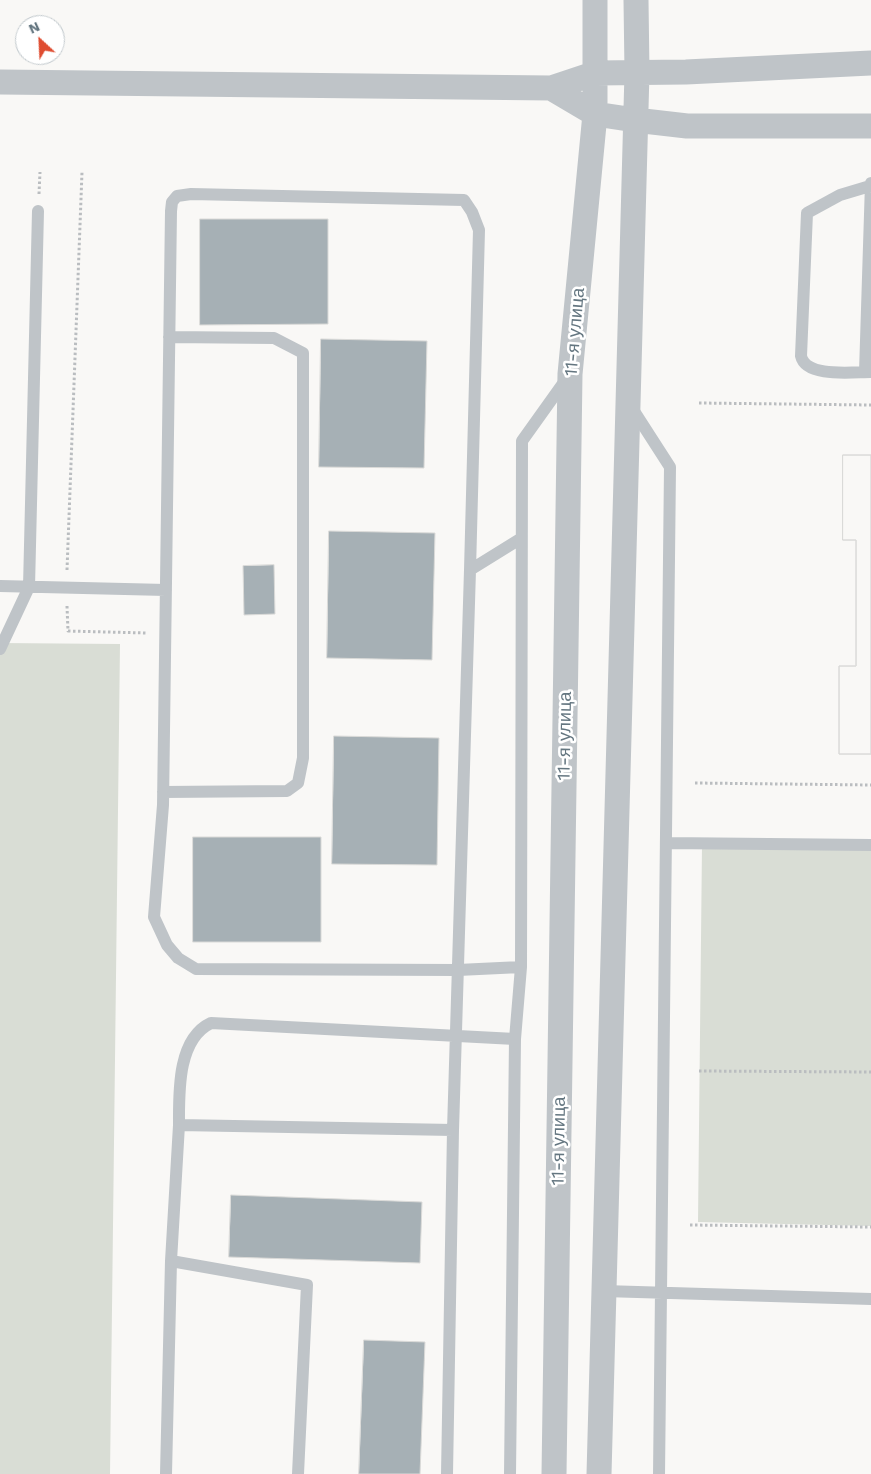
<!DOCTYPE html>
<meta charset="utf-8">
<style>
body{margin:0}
#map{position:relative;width:871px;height:1474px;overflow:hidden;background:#f9f8f6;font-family:"Work Sans",sans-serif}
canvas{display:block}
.north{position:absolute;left:15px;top:15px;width:50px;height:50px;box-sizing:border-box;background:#fff;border:1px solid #c1c8cc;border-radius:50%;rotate:335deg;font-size:14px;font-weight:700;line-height:20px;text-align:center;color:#647680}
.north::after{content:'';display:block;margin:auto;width:18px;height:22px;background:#df4c30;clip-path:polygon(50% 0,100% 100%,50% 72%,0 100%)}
</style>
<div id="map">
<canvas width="871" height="1474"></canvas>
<div class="north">N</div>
</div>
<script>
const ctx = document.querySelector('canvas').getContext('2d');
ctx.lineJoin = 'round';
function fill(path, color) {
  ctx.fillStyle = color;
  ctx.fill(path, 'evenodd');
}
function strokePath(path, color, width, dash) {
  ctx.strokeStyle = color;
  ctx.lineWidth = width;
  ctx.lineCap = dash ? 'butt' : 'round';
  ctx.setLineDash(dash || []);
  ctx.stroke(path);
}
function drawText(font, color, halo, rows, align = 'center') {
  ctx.font = font + ' "Work Sans",sans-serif';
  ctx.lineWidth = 5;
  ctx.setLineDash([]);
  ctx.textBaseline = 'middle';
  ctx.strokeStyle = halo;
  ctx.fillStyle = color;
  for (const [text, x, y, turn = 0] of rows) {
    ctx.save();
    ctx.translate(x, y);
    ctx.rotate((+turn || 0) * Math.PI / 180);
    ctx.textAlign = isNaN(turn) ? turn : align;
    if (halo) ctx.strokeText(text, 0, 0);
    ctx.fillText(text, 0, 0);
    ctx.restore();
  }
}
fill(new Path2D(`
 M0,643L120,644L110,1474H0Z
 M702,845H871V1226L698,1222Z`), '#d9ddd5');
const building = new Path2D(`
 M200,219H328V324L200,325Z
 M321,339L427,341L424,468L319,467Z
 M843,455H871V754H839V666H856V540H843Z
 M843,455H871V754H839V666H856V540H843Z
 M329,531L435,533L432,660L327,658Z
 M274,565L275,614L244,615L243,566Z
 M334,736L439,738L437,865L332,864Z
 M193,837H321V942H193Z
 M231,1195L422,1202L420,1263L229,1257Z
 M364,1340L425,1342L420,1474H359Z`);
fill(building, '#a6b0b5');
strokePath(building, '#dadad8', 1);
strokePath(new Path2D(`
 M39,194L40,172
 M699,403L871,405
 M67,570L82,172
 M67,606L68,631L147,633
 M695,783L871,785
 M699,1071L871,1072
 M690,1225L871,1227`), '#babdc0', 3, [2.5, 2.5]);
strokePath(new Path2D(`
 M870,186L840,195L807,213L801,356C806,378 852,372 871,372
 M865,372L871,183
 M632,408L670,467L659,1474
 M470,570L479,230L472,212L464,200L191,194L177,196L172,202L171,211L163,805L154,917L167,945L178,958L196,969L458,970L521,967
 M0,586L166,590
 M0,649L29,587L38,211
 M163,792L287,791L298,783L303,758V353L274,338L169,337
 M666,843L871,845
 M179,1125C179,1093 177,1039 211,1023L515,1039
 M453,1130L470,570L520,539
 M604,1291L871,1299
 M166,1474L171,1261
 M298,1474L307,1285L171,1261L179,1125L453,1130L447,1474
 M510,1474L515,1039L521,967L522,441L567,378`), '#bfc4c8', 12);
strokePath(new Path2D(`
 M0,82L551,88L596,73L686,72L871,63
 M551,88L595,114L635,120L687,126H871
 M554,1474L570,374L595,114V0
 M599,1474L637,72L636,0`), '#bfc4c8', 25);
drawText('18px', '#647680', '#fff', [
 ["11-я улица",575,332,-85],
 ["11-я улица",565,736,-89],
 ["11-я улица",559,1141,-89]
]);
</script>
